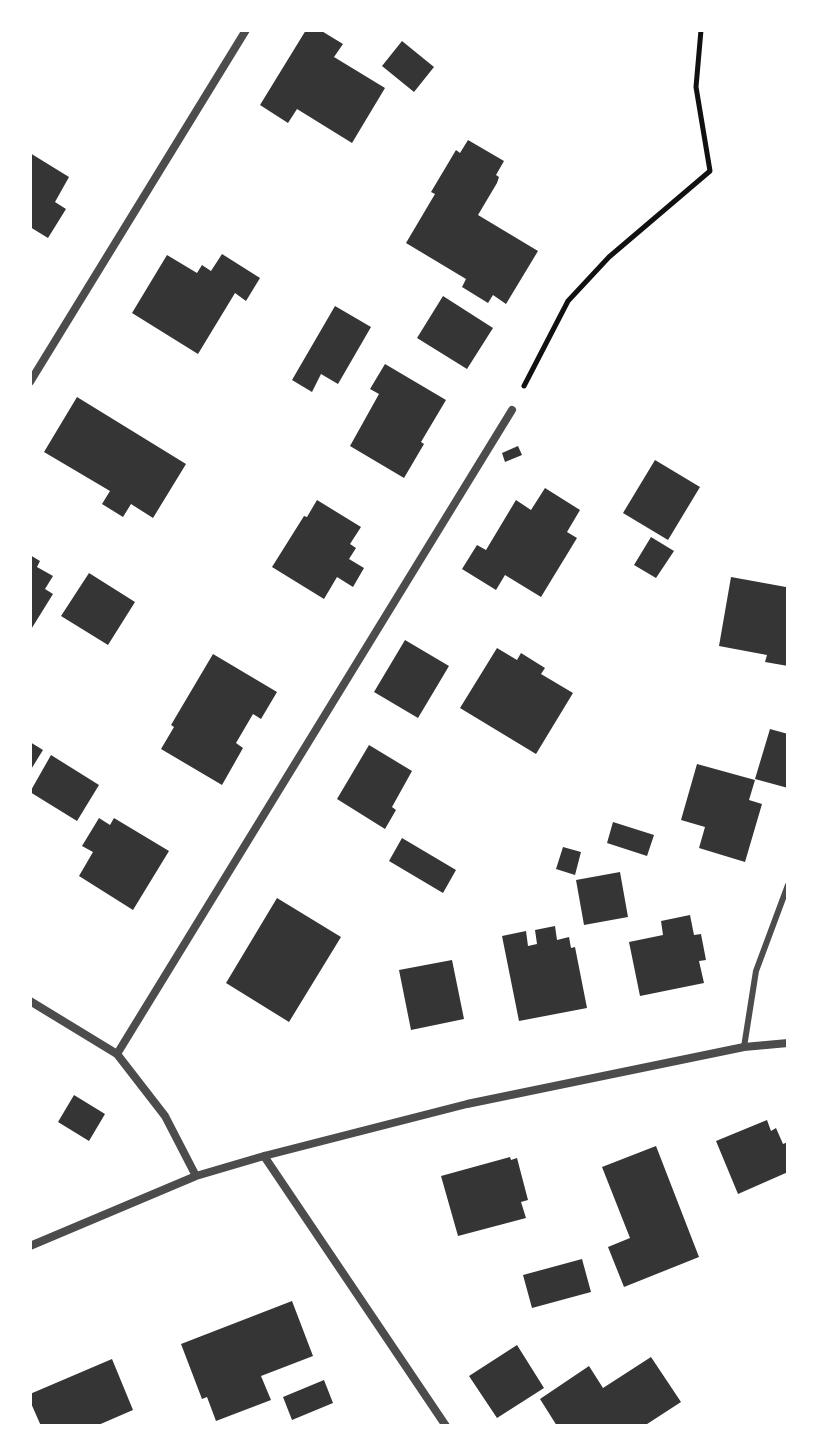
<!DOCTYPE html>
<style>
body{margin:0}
#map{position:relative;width:818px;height:1456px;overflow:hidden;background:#fff;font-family:Karla,sans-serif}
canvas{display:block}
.frame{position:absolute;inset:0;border:32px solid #fff;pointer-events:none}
</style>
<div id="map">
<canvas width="818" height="1456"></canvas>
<div class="frame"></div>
</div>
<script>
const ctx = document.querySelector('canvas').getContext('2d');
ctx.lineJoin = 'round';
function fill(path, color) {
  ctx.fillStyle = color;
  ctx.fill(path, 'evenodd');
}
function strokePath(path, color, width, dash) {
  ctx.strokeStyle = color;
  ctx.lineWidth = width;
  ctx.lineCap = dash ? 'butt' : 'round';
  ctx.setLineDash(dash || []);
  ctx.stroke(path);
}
fill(new Path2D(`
 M306,30H320L343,44L334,57L385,88L352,143L297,109L288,123L260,105Z
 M402,41L434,67L414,92L382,66Z
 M468,140L504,161L496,175L499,177L497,183L478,215L538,251L506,304L493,295L488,303L462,287L466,279L406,243L435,194L431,192L456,150L460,153Z
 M30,153L69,177L55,202L66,209L48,238L30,227Z
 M222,254L260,278L246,301L235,293L198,354L132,313L167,255L197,273L202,265L211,271Z
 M443,296L493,328L467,369L417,338Z
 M335,306L371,327L338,384L321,374L312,392L292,380Z
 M385,364L446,400L421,442L424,444L404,478L350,446L379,394L370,389Z
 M77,397L186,464L153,518L131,504L123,517L102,504L110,491L44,452Z
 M518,446L522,455L505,462L502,453Z
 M655,460L700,487L668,540L623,513Z
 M545,488L580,510L567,532L577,538L541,597L505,575L496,590L462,569L477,545L486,550L516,500L531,510Z
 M317,500L361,527L350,544L356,548L349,559L364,568L353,587L337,577L324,599L272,567L304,516L307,517Z
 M651,537L674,551L656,578L634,565Z
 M30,555L40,561L37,567L53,576L45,589L53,594L30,631Z
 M89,573L135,602L108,645L61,616Z
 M731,577L786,587L788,666L765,662L767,655L719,646Z
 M405,640L449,666L418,718L374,692Z
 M497,648L517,660L521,653L545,668L541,674L573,693L536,754L460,708Z
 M213,654L277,692L261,719L253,714L236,743L243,748L222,785L161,749L174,727L171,725Z
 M770,729L788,734V788L755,779Z
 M30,742L43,750L30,771Z
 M369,745L412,771L392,807L396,810L385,829L337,799Z
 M51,755L99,785L77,821L30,792Z
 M697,764L755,780L749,800L762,804L745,862L699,848L705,827L681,820Z
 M99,818L110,825L114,818L169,851L133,910L79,876L93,852L82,846Z
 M613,822L654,835L647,856L607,843Z
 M402,838L456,870L443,893L389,861Z
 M563,847L581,852L575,875L556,869Z
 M620,872L628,917L584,925L576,880Z
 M277,898L341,937L289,1022L226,983Z
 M690,915L694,935L701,934L706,960L699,961L704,983L640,996L629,942L663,935L661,921Z
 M555,926L557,940L569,937L571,948L575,947L587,1008L519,1021L502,936L526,931L528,946L537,944L535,930Z
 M452,960L464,1019L411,1030L399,970Z
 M74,1095L105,1114L89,1141L58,1122Z
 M767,1120L771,1131L776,1128L783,1144L788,1142V1172L738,1194L716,1141Z
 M656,1146L699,1257L624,1287L608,1247L630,1238L602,1167Z
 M510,1157L511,1160L517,1158L528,1200L521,1202L526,1218L458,1236L441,1176Z
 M582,1259L591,1292L532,1308L523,1275Z
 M292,1301L313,1356L261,1376L271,1400L216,1421L207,1397L202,1399L181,1344Z
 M517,1345L544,1388L497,1418L469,1376Z
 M651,1357L681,1402L644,1426H557L540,1399L589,1366L603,1388Z
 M112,1359L133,1410L96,1426H41L30,1401V1394Z
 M324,1380L333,1403L292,1420L283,1397Z`), '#353535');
strokePath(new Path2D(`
 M524,386L568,301L609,257L710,171L696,87L701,30`), '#111', 5);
strokePath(new Path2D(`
 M744,1047L756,971L788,885`), '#4c4c4c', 6);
strokePath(new Path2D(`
 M30,382L246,30
 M30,1001L117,1054L165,1116L196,1176
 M117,1054L512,410
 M264,1156L446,1426
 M30,1246L196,1176L264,1156L467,1104L744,1047L788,1043`), '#4c4c4c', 8);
</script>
